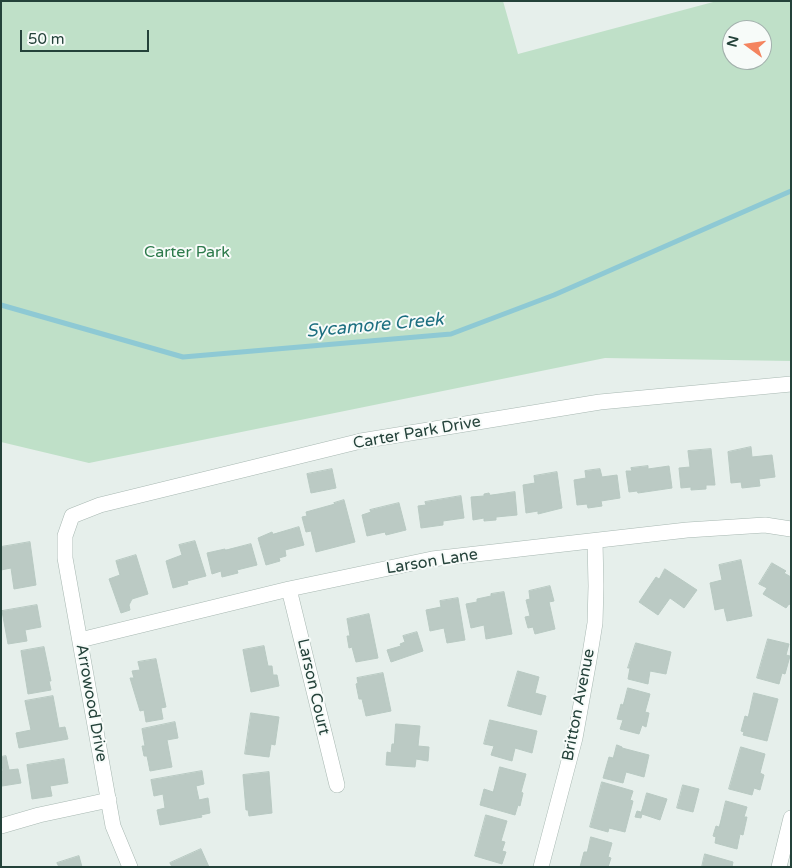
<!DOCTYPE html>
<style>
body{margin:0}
#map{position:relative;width:792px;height:868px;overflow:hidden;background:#e6efeb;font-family:"Varela Round",sans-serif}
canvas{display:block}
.frame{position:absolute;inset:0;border:2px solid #24423a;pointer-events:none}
.north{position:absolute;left:722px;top:20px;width:50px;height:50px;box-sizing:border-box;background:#f7fbf9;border:1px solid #a3b1ad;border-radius:50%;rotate:284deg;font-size:14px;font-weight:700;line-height:20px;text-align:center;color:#24423a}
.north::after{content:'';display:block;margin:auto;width:18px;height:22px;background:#f4845f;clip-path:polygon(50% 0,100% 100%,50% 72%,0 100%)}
.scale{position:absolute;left:20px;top:30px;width:129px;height:22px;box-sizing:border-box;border:2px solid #24423a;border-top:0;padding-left:6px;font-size:15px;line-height:18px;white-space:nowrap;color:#24423a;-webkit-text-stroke:4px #f7fbf9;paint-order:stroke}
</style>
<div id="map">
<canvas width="792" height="868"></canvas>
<div class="frame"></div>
<div class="north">N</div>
<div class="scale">50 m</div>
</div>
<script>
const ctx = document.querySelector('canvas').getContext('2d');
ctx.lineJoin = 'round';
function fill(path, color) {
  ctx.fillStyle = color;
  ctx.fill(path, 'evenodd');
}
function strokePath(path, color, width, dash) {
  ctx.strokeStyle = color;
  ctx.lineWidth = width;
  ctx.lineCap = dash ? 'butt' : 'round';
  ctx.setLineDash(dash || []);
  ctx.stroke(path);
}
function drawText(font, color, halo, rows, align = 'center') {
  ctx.font = font + ' "Varela Round",sans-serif';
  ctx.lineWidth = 4;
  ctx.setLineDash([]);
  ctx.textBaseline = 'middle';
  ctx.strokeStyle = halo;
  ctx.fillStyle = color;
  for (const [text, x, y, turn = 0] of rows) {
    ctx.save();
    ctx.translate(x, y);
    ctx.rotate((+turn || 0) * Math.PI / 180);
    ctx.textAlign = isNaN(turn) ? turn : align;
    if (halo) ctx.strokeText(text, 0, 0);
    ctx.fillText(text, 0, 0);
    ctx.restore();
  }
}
fill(new Path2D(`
 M1,1H503L518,54L717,1H791V361L605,358L89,463L1,442ZM732,30H762V60H732Z`), '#bfe0c8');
strokePath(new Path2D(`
 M1,305L183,357L451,334L554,295L791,191`), '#8ec9d4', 5);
const building = new Path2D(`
 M751,447L752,457L772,455L775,477L759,479L760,486L742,488L741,482L731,483L728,452Z
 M711,449L715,485H706V489L691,490V487L681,488L679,468L690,467L688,451Z
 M648,466V469L669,466L672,488L638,493L637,491L629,492L626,471H632L631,468Z
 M332,469L336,488L311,493L307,474Z
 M600,469L602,477L617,475L620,498L601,501L602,506L588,508L587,504L577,505L574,480L586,478L585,471Z
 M557,472L562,508L538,514V511L526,513L523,485L535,483L534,476Z
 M515,492L517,515L496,517V520L484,521V518L473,520L471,497L484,496V494L489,493L490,495Z
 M461,496L464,518L443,521V525L421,528L418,506L426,505L425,502Z
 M344,500L355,542L316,552L311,531L306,532L302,517L307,516L306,512L335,504L334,503Z
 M399,503L406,530L386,535L385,532L367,536L362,515L371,512L370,510Z
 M299,527L304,545L285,550L286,556L279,558L280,561L266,565L258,538L272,532L273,534Z
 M195,541L206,576L187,581L188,584L173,588L166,561L182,555L179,545Z
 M30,542L36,585L14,589L11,568L1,570V547Z
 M251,544L257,565L237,570L238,573L222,577L221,571L212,574L207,553L225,549V550Z
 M136,555L148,594L132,599L129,605L130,610L121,613L109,579L120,575L116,561Z
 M741,560L752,616L727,621L724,608L715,610L710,583L722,580L719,565Z
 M772,563L786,571L784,573L791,577V605L789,604L786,608L763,594L767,588L759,584Z
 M665,569L697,590L684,608L670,598L658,615L639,602L656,577L659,579Z
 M550,586L554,601L549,602L555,629L535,634L533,627L528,628L525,617L530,616L526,600L530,599L529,591Z
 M504,592L512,634L486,639L484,625L471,628L466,604L477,602V599L491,596V594Z
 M458,598L465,640L447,643L444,628L430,631L426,610L441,607L440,601Z
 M37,605L41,627L25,630L27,641L8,644L2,611Z
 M369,614L378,658L356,662L352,647L349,648L347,636H350L347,619Z
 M417,632L423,651L391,662L387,650L401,646L400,644L405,642L403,636Z
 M768,639L789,644L786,655L790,656L785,674L782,673L779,684L757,678Z
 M636,643L671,652L666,674L650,671L648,684L628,679L630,668H628Z
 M264,646L268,666H272L273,675H277L279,686L251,692L243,650Z
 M44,647L51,681H49L51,690L28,694L21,651Z
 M156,659L166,707L161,708L163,719L146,722L144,710L140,711L130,678H134L132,671L140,670L138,662Z
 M518,671L539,677L535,693L546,696L541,715L508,706Z
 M383,673L391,711L366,716L362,699H359L356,684L358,683L357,678Z
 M628,688L650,694L645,712L649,713L646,727L642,725L639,734L620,729L623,720L617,719L621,704L623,705Z
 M754,693L778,699L767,741L743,735L744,732L741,731L745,716L748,717Z
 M53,696L59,728L65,727L68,739L19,748L16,733L31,730L25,701Z
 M251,713L279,717L275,745L271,744L269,757L245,754Z
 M490,720L537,731L532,753L515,748L512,761L491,755L494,746L484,744Z
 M175,722L178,738L167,740L172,767L150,771L147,756H144L142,746H145L142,729Z
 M396,724L420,726L418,746L429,747L428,761L416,759L415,767L386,765L387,752L391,753L392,744H394Z
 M617,745L622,747V748L649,755L644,777L626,772L623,783L603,778L609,757L613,758Z
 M741,747L765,754L760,773L764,775L760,790L754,788L752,795L729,789Z
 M6,756L9,770L18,769L21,783L2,786L1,771H3L1,757Z
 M64,759L68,783L50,786L52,796L32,799L27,765Z
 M500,767L526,774L521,792L523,793L520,806L518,805L515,815L480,805L484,789L493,792Z
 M202,771L204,784L196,786L199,800L208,798L210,813L201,815L202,817L160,825L157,810L165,808L163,794L154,796L151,780Z
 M269,772L272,813L249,816L248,810H246L243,775Z
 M602,782L633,791L630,800L633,801L625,832L609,828L608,832L590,827Z
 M683,785L699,789L693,812L677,808Z
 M647,793L667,799L660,820L642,814L641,818L635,817L637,811L641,812Z
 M726,801L747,807L744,817H747L743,835L740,834L737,849L715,843L716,837L713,836L716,826L719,827Z
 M486,815L507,821L501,841L505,842L502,851L506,852L502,864L475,856Z
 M591,837L612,843L608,857L611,858L608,867H580L584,852H587Z
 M201,849L209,867H172L170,863Z
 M705,854L733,862L732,867H702Z
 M79,856L82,867H59L57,863Z`);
fill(building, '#bbcac4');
strokePath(building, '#b8c9c2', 1);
const minor = new Path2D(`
 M289,589L337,785
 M80,640L289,589L432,559L687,530L765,525L791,529
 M1,826L39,815L109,800
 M130,867L113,826L65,558V536L72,516L100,505L361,441L600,402L791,384
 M541,867L575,738L589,660L595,623L596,586L595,541
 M779,867L791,818`);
strokePath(minor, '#a8b8b2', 16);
strokePath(minor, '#fff', 15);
drawText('16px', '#2d7a4b', '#f7fbf9', [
 ["Carter Park",187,253]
]);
drawText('16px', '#24423a', '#f7fbf9', [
 ["Carter Park Drive",417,433,-10],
 ["Larson Lane",432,562,-9],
 ["Larson Court",313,687,77],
 ["Arrowood Drive",91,703,80],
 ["Britton Avenue",579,705,-79]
]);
drawText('italic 18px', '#1c6f80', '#f7fbf9', [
 ["Sycamore Creek",375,326,-5]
]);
</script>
